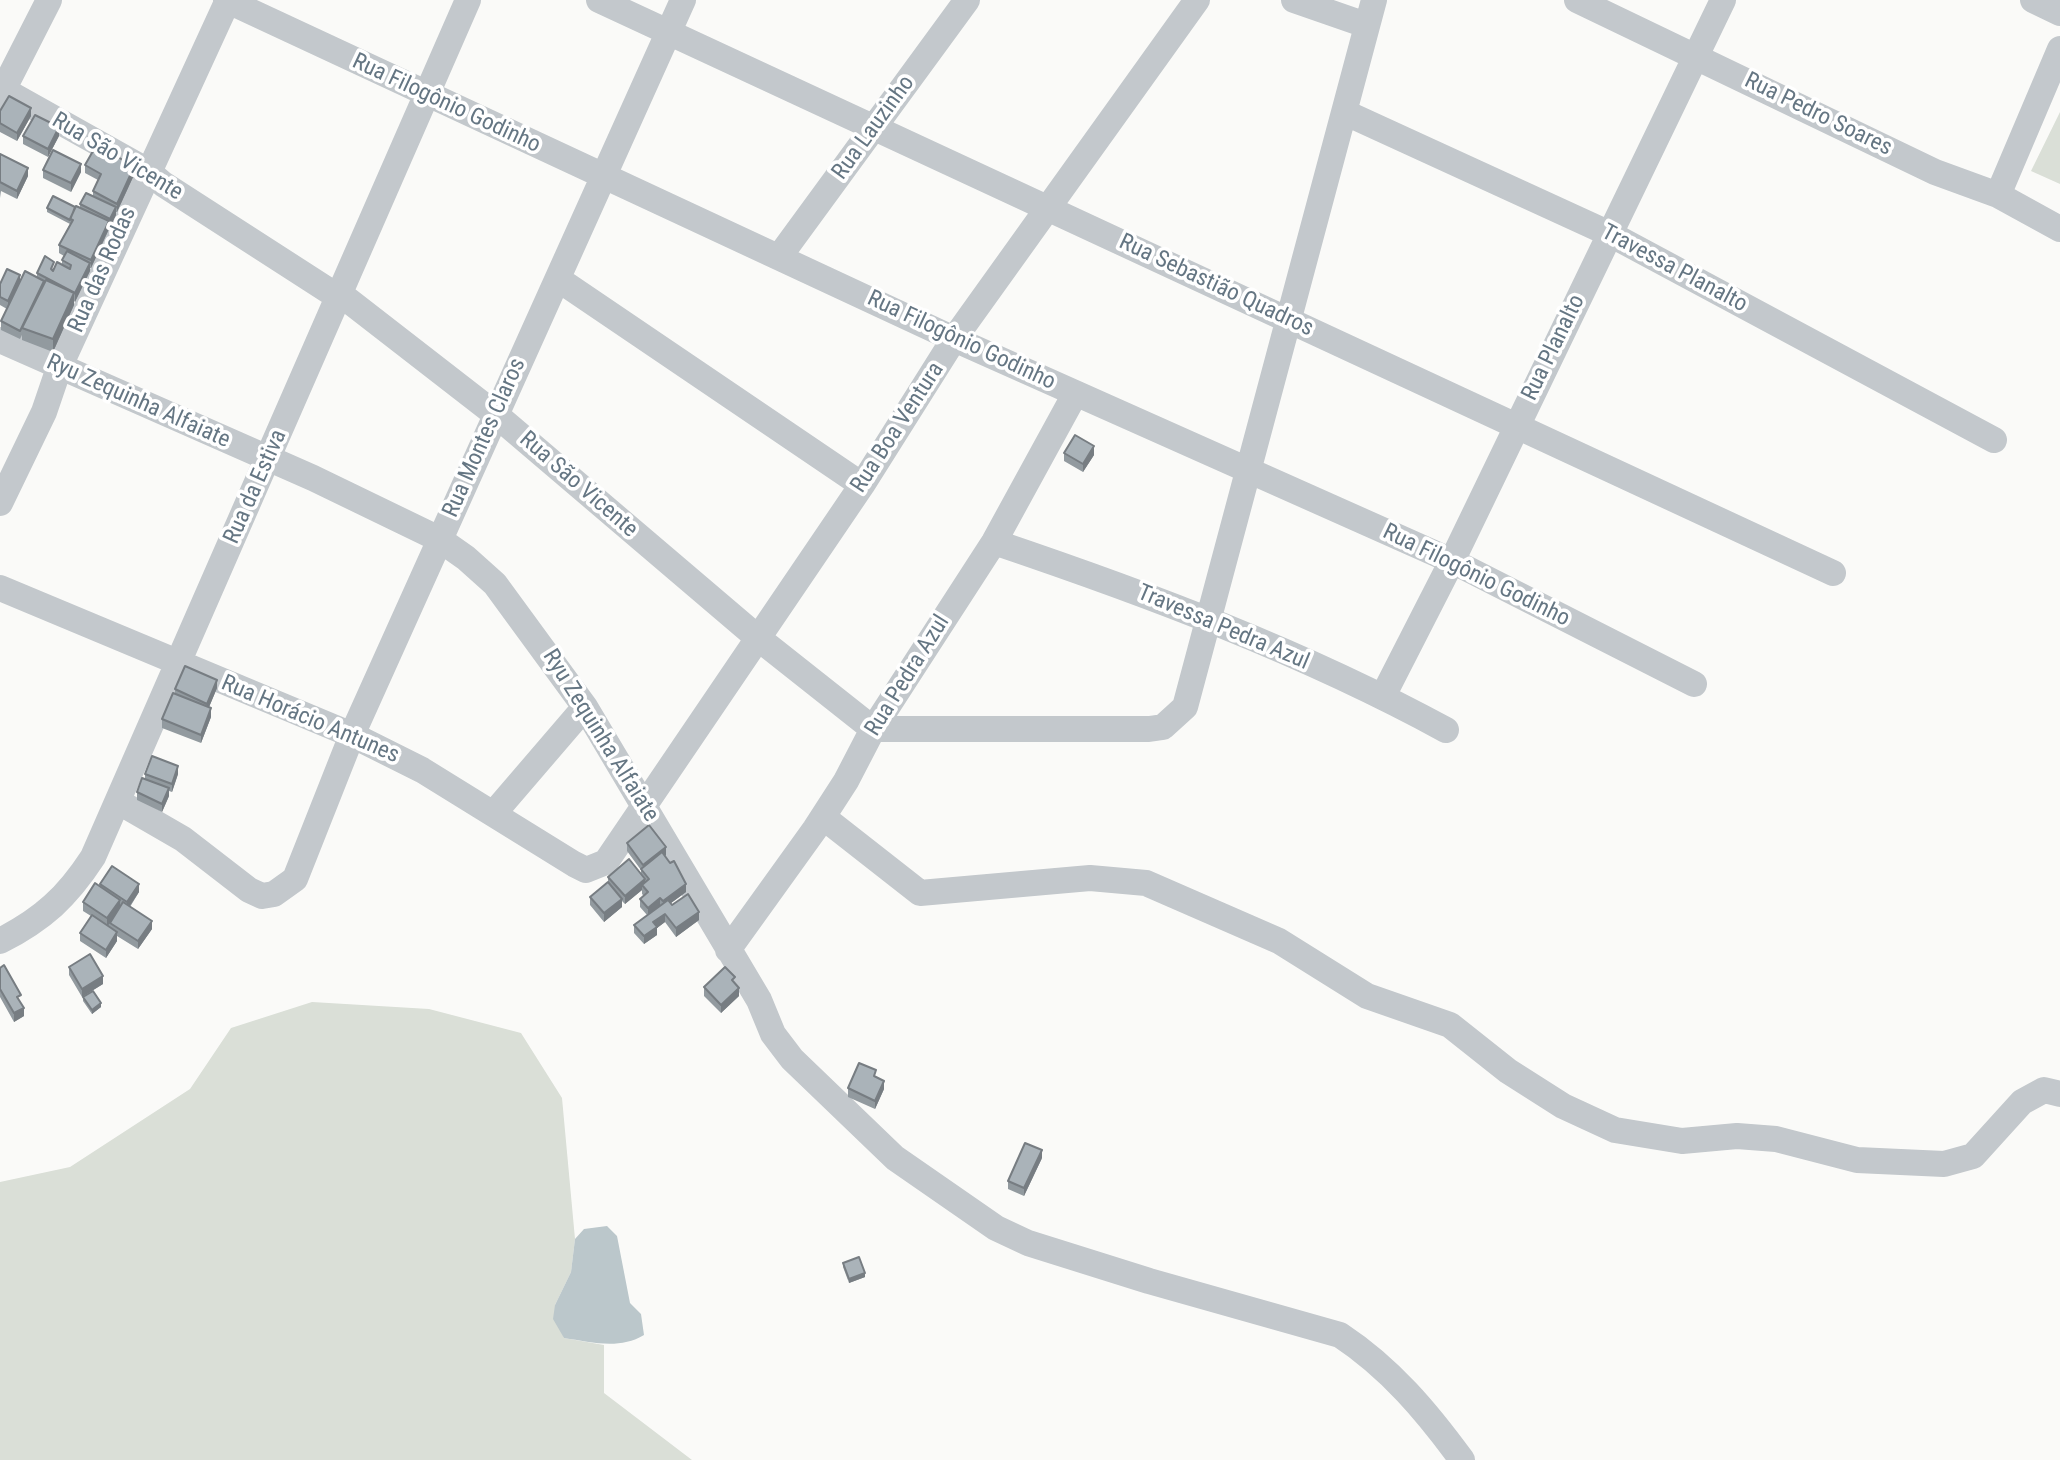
<!DOCTYPE html>
<meta charset="utf-8">
<style>
body{margin:0}
canvas{display:block;background:#fafaf8}
</style>
<canvas width="2060" height="1460"></canvas>
<script>
const ctx = document.querySelector('canvas').getContext('2d');
ctx.lineJoin = 'round';
function fill(path, color) {
  ctx.fillStyle = color;
  ctx.fill(path, 'evenodd');
}
function strokePath(path, color, width, dash) {
  ctx.strokeStyle = color;
  ctx.lineWidth = width;
  ctx.lineCap = dash ? 'butt' : 'round';
  ctx.setLineDash(dash || []);
  ctx.stroke(path);
}
function drawText(font, color, halo, rows, align = 'center') {
  ctx.font = font + ' "Roboto Condensed",sans-serif';
  ctx.lineWidth = 7;
  ctx.setLineDash([]);
  ctx.textBaseline = 'middle';
  ctx.strokeStyle = halo;
  ctx.fillStyle = color;
  for (const [text, x, y, turn = 0] of rows) {
    ctx.save();
    ctx.translate(x, y);
    ctx.rotate((+turn || 0) * Math.PI / 180);
    ctx.textAlign = isNaN(turn) ? turn : align;
    if (halo) ctx.strokeText(text, 0, 0);
    ctx.fillText(text, 0, 0);
    ctx.restore();
  }
}
fill(new Path2D(`
 M2060,112V184L2031,171Z
 M312,1002L429,1009L521,1033L562,1098L575,1239L571,1272L555,1305L564,1338L604,1345V1393L692,1460H0V1182L70,1167L190,1089L231,1028Z`), '#dadfd7');
fill(new Path2D(`
 M607,1226L617,1236L630,1303L641,1314L644,1335C619,1350 591,1342 564,1338L553,1319L555,1305L571,1272L575,1239L584,1229Z`), '#bbc7cb');
strokePath(new Path2D(`
 M226,0L954,339L1452,561L1694,684
 M599,0L1833,573
 M1294,0L1366,25
 M1577,0L1935,172L1998,195L2060,229
 M2033,0L2060,13
 M0,88L148,171L163,184L329,291L339,293L495,414L758,638L873,729H1149L1163,727L1185,707L1374,0
 M0,96L49,0
 M1346,113L1610,234L1994,440
 M1998,195L2060,49
 M779,257L967,0
 M558,279L862,485
 M0,340L313,478L439,539L466,558L495,584L585,707L759,1000L773,1034L792,1059L895,1158L996,1228L1028,1243L1149,1281L1340,1335C1390,1368 1427,1412 1462,1460
 M0,503L44,412L59,368L228,0
 M994,542C1148,594 1303,652 1446,730
 M0,588L352,735L422,770L574,864L586,870L606,862L862,485L954,339L1197,0
 M1383,696L1452,561L1723,0
 M119,802L183,839L249,890L262,896L274,894L295,879L352,735L683,0
 M494,813L585,707
 M823,817L920,893L1090,878L1146,883L1279,941L1367,996L1450,1025L1508,1071L1563,1106L1615,1130L1682,1141L1737,1136L1776,1139L1857,1160L1944,1164L1973,1156L2022,1102L2044,1090L2060,1094
 M0,941C43,919 67,897 93,857L468,0
 M728,950L815,829L846,781L873,729L994,542L1075,394`), '#c3c8cc', 26);
fill(new Path2D(`
 M0,111L31,116L17,141L0,132Z
 M23,136H59L48,157L23,144Z
 M0,154L28,176L17,199L1,191L0,198Z
 M85,165L134,175L117,212H116V215L110,227L109,226V229L91,268H90V271L75,302L74,301V305L53,352L22,340V335L20,339L1,330V321L7,309L0,305V284L20,282L37,277V273L54,268L62,264V260L64,256L59,253V245L70,224L47,212V208L75,207L80,208V204L93,196V191L98,180L85,173Z
 M43,170L81,172L71,192L43,178Z
 M1064,453L1094,455L1083,472L1064,461Z
 M217,688L209,707L211,717L201,743L162,728V719L175,694V689Z
 M145,774H178L172,792L169,791V796L162,812L137,800V792L145,779Z
 M627,843L666,855L665,856L686,892L671,903L672,905L699,920L676,937L665,922L657,928V935L644,944L634,933V925L647,915L640,907V899L644,896L642,894V890L625,904L622,901V907L604,922L590,905V897L608,882V877L641,874V870L627,851Z
 M100,884L139,892L130,907L152,929L138,949L117,936V941L106,958L80,941V933L91,916L83,911V902L100,887Z
 M69,967L103,984L82,997L69,975Z
 M0,968L21,1003L24,1016L14,1022L0,997Z
 M735,984L739,996L721,1013L704,996V987Z
 M83,997L101,1007L92,1014L83,1001Z
 M876,1077L884,1089L875,1109L848,1097V1088Z
 M1042,1158L1024,1196L1008,1189V1181Z
 M843,1263L865,1277L849,1283L843,1267Z`), '#929a9f');
fill(new Path2D(`
 M31,108V116L17,141V133Z
 M59,127V136L48,157V149Z
 M81,164V172L71,192V183Z
 M134,167V175L117,212V204Z
 M28,168V176L17,199V191Z
 M116,207V215L110,227V219Z
 M109,221V229L91,268V260Z
 M90,263V271L75,302V293Z
 M20,275V283L8,309V301Z
 M74,293V305L53,352V339Z
 M1094,446V455L1083,472V464Z
 M217,680V688L207,712V704Z
 M211,708V717L201,743V735Z
 M178,766V774L172,792V784Z
 M169,788V796L162,812V804Z
 M666,847V855L643,873V865Z
 M645,879V887L642,885V890L625,904V896Z
 M139,884V892L127,910V902Z
 M686,884V892L663,909V901Z
 M660,898V906L648,916V908Z
 M622,899V907L604,922V913Z
 M120,900V908L107,927V918Z
 M699,912V920L676,937V928Z
 M665,914V922L657,928V935L644,944V936L653,922Z
 M152,921V929L138,949V941Z
 M117,932V941L106,958V950Z
 M103,976V984L82,997V989Z
 M739,988V996L721,1013V1005Z
 M101,1003V1007L92,1014V1010Z
 M24,1008V1016L14,1022V1013Z
 M884,1081V1089L875,1109V1101Z
 M1042,1150V1158L1024,1196V1188Z
 M865,1273V1277L849,1283V1279Z`), '#777d82');
const building = new Path2D(`
 M9,96L31,108L17,133L0,123V111Z
 M35,115L59,127L48,149L23,136Z
 M97,144L134,167L117,204L93,191L101,174L85,165Z
 M53,150L81,164L71,183L43,170Z
 M0,154L28,168L17,191L0,182Z
 M86,193L116,207L110,219L80,204Z
 M53,196L75,207L70,220L47,208Z
 M76,206L109,221L91,260L59,245L73,220L70,219Z
 M67,251L90,263L75,293L37,273L45,256L54,262L51,269L53,271L57,262L70,269L71,265L62,260Z
 M7,269L20,275L8,301L0,297V284Z
 M25,271L44,281L20,331L1,321Z
 M46,280L74,293L53,339L22,328Z
 M1075,435L1094,446L1083,464L1064,453Z
 M185,666L217,680L207,704L175,689Z
 M173,693L211,708L201,735L162,719Z
 M152,756L178,766L172,784L145,774Z
 M142,778L169,788L162,804L137,792Z
 M649,825L666,847L643,865L627,843Z
 M662,852L670,863L674,861L686,884L663,901L660,898L648,908L640,899L648,892L642,885L649,879L641,869Z
 M629,859L645,879L625,896L608,877Z
 M112,866L139,884L127,902L100,884Z
 M608,882L622,899L604,913L590,897Z
 M95,883L120,900L107,918L83,902Z
 M688,894L699,912L676,928L665,914L653,922L657,927L644,936L634,925L668,900L672,905Z
 M123,902L152,921L138,941L110,923Z
 M92,915L117,932L106,950L80,933Z
 M90,954L103,976L82,989L69,967Z
 M4,965L21,995L17,997L24,1008L14,1013L0,989V968Z
 M725,967L735,977L732,980L739,988L721,1005L704,987Z
 M93,991L101,1003L92,1010L83,997Z
 M859,1063L876,1070L874,1076L884,1081L875,1101L848,1088Z
 M1025,1143L1042,1150L1024,1188L1008,1181Z
 M859,1257L865,1273L849,1279L843,1263Z`);
fill(building, '#aab3b9');
strokePath(building, '#777d82', 2);
drawText('23px', '#657683', '#fff', [
 ["Rua Filogônio Godinho",446,104,25],
 ["Rua Pedro Soares",1818,115,26],
 ["Rua Lauzinho",874,128,-54],
 ["Rua São Vicente",117,157,31],
 ["Travessa Planalto",1674,269,28],
 ["Rua das Rodas",103,270,-66],
 ["Rua Sebastião Quadros",1216,286,25],
 ["Rua Filogônio Godinho",961,341,25],
 ["Rua Planalto",1554,348,-64],
 ["Ryu Zequinha Alfaiate",138,402,24],
 ["Rua Boa Ventura",898,428,-57],
 ["Rua Montes Claros",485,438,-66],
 ["Rua São Vicente",578,485,41],
 ["Rua da Estiva",256,487,-66],
 ["Rua Filogônio Godinho",1476,576,26],
 ["Travessa Pedra Azul",1223,628,23],
 ["Rua Pedra Azul",908,676,-58],
 ["Rua Horácio Antunes",310,720,23],
 ["Ryu Zequinha Alfaiate",600,736,58]
]);
</script>
